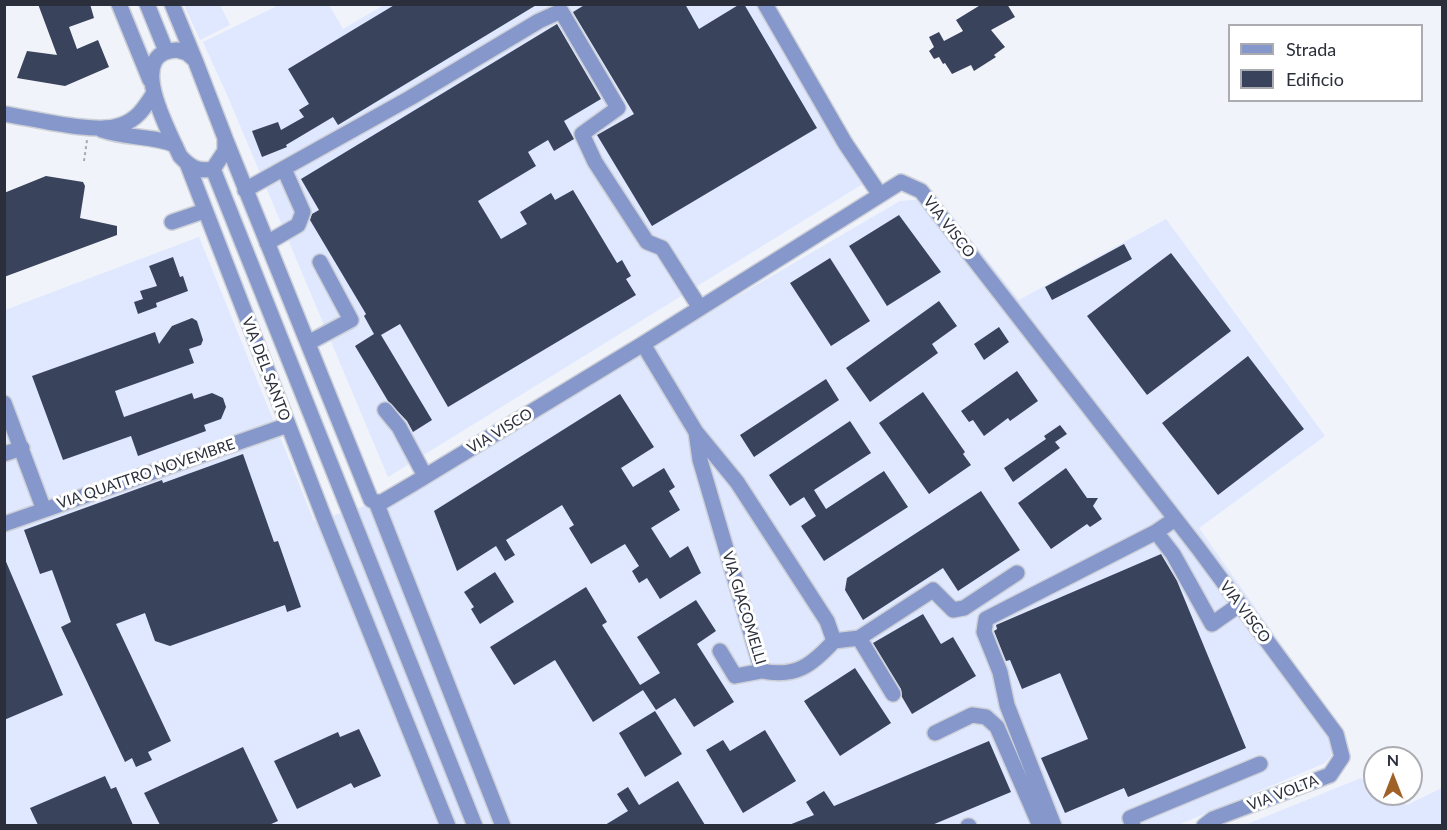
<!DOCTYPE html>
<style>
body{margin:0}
#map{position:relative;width:1447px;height:830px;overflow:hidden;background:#f0f3f9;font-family:Lato,sans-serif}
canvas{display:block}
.frame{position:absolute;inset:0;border:6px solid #2b2f3b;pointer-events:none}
.legend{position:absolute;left:1228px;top:24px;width:195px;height:78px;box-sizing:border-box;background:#fff;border:2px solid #aaacb1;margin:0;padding:8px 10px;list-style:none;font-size:18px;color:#2b2f3b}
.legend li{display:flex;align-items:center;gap:12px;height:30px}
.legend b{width:30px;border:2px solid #aaacb1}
.north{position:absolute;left:1363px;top:746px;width:60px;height:60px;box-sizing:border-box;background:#fff;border:2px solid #aaacb1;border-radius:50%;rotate:0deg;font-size:16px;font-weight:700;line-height:24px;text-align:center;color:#2b2f3b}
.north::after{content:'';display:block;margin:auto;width:21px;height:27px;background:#a06129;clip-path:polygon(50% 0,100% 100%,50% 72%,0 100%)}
</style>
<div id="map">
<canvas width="1447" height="830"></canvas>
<div class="frame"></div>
<ul class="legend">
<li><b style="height:8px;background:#8698cb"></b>Strada</li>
<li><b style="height:16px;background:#3a435c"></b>Edificio</li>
</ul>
<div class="north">N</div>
</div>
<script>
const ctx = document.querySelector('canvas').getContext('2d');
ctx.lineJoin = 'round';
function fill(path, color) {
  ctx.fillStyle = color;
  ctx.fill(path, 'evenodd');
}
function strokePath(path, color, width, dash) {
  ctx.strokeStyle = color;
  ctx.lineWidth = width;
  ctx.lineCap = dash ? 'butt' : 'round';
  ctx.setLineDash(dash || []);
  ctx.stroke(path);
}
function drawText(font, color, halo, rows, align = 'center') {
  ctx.font = font + ' Lato,sans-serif';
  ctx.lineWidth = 6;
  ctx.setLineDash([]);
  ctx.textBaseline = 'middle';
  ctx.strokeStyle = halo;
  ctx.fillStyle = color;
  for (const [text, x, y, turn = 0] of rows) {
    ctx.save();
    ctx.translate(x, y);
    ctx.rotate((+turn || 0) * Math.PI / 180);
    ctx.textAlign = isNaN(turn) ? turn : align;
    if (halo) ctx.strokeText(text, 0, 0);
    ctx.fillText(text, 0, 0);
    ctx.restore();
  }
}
fill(new Path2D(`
 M184,5H220L230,25L200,40Z
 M279,5H329L343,29L384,5H761L866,182L388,477L228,97L203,42Z
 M938,198L1019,300L1166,219L1325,436L1199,528L1347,737L1325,763L1178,825L5,826V310L199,237L314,521L392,498L900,201Z
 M1361,778L1375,790V794H1380L1387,800L1407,805L1442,788V825H1245Z`), '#dfe8ff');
fill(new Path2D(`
 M38,4H90L94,18L69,27L77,49L98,40L109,67L65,86L17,78L27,51L57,55Z
 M396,4H538L338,125L333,117L286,145L287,147L262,157L252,131L278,122L281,130L304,117L299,110L309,104L288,69Z
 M586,4H685L699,29L740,4H744L817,128L652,226L597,135L634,114L574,14L573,12Z
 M982,4H1007L1015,17L991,30L1005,47L994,55L996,57L974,71L971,65L952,74L945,63L943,64L939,57L934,59L929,51L934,47L929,37L939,32L944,41L963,31L956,20Z
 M557,24L601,99L564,121L574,139L554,151L548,140L528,152L536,166L478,201L501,239L527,224L520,212L551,193L555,200L573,190L617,263L622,260L631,276L626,279L636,295L448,407L400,324L381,335L432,420L413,432L407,421L388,401L355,346L374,334L364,316L366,314L310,220L312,214L319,210L301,179Z
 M46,176L83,182L85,186L80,218L117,226V235L4,277V193Z
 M899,215L941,272L887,306L849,246Z
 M1124,244L1132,259L1052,300L1045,287Z
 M1171,253L1231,331L1147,395L1087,316Z
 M173,257L180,277L183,276L188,291L156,303L157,307L138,314L134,302L143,299L140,291L157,286L149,266Z
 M830,258L870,321L831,346L790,283Z
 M939,301L957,326L932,344L938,353L870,402L846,368Z
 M192,318L197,321L203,340L201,345L189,349L194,363L115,391L124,417L192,393L194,399L212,393L223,398L226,407L221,419L204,425L206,431L138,456L131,436L63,460L32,376L155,332L159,344L172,326Z
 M999,327L1009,342L984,360L974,344Z
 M1248,356L1304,429L1218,495L1162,423Z
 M1017,371L1038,401L1010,421L1008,418L984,436L973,420L969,422L961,411Z
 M826,379L839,400L754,457L740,435Z
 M923,392L965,452L963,454L971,465L929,494L879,423Z
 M620,394L654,447L621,468L633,487L664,468L675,487L669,491L680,510L651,528L670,558L688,546L701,573L660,599L647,578L639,583L632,571L639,566L625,544L591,564L569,528L574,525L562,505L506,540L515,555L505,561L496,546L457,571L434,511Z
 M850,421L871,453L814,490L826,509L884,471L908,507L824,561L801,526L816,516L804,497L790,506L769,475Z
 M1060,425L1067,434L1055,442L1060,448L1013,482L1004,468L1046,439L1044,436Z
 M243,454L274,542L278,541L301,607L287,612L285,605L170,646L155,641L145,613L116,624L171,741L148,752L152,760L136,767L132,758L125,762L61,627L71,622L52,570L40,574L24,530L162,480L163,483Z
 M1066,468L1087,498H1098L1093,506L1102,519L1090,527L1087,524L1051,549L1018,503Z
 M981,491L1020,550L958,591L943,568L863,620L845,590L847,578Z
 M1161,554L1177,581L1246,748L1128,797L1124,788L1065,813L1041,758L1088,739L1060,673L1022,689L1010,660L1006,661L994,631L997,629L996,625Z
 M4,557L63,695L4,720Z
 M495,572L514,602L480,624L471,609L474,607L464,592Z
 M586,587L607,622L602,625L640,685L660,673L637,637L696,600L716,631L697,644L734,702L694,727L675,698L656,710L641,687L643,690L593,722L555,660L514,685L490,647Z
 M923,614L941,644L953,637L976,676L912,714L902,697L901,689L873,643Z
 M855,668L891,723L840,756L804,701Z
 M655,711L682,754L645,777L619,733Z
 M359,729L381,776L354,788L351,783L297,809L274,761L338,732L340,737Z
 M765,730L796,781L743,813L706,750L723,740L730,751Z
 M989,741L1011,792L932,825H789L814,815L806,802L824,791L834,806Z
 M243,747L278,821L269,825H160L144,793Z
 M105,776L111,789L116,787L133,825H38L30,808Z
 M678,781L705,825H605L628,811L617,794L628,787L639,805Z`), '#3a435c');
const minor = new Path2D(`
 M119,4L150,80
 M147,4L166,51
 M172,4L195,60
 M765,4L845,143L880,195
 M177,50L187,53L195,60L225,138V151L213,169C198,172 190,167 180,156C169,131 124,52 177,50Z
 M4,114C31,118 98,135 121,125C138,119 145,107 154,93
 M102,130C127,139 153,135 175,145
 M225,138L371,500L376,502L503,826
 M187,163L325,520L448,826
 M213,169L475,826
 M245,190L410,98L539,21L561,11L618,108L582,134L595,162L647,242L662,248L700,308
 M172,222L204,211
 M267,243L298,225L303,212L284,169
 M308,343L351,320L320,262
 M643,344L696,432L700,460L762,671C796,678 812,665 834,641L827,621L737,482L696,432
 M4,403L44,510
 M385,410L399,427L425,476
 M4,454L22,448
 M376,502H382L411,485L643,344L901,182L921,191L1198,548L1336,734L1342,757L1330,775L1213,819L1204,826
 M4,524L288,425
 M1156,532L1173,554L1212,624L1239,605
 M859,638L893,694
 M834,641L859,638L933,590L953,610L964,608L1017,573
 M720,651L735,676L762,671
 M935,733L972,715L986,717L997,727L1040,826
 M968,826H969
 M1054,826L1007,705L1000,672L984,632L986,619L1156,532L1175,519
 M1133,826L1130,818L1260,764`);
strokePath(minor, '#cdd0d7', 18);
strokePath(new Path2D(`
 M84,161L87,140`), '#a7aab3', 2, [3, 3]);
strokePath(minor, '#8698cb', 15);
drawText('15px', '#2b2f3b', '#fff', [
 ["VIA VISCO",949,227,52],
 ["VIA DEL SANTO",266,369,69],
 ["VIA VISCO",500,431,-31],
 ["VIA QUATTRO NOVEMBRE",146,474,-19],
 ["VIA GIACOMELLI",744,608,73],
 ["VIA VISCO",1245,612,53],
 ["VIA VOLTA",1283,793,-21]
]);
</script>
